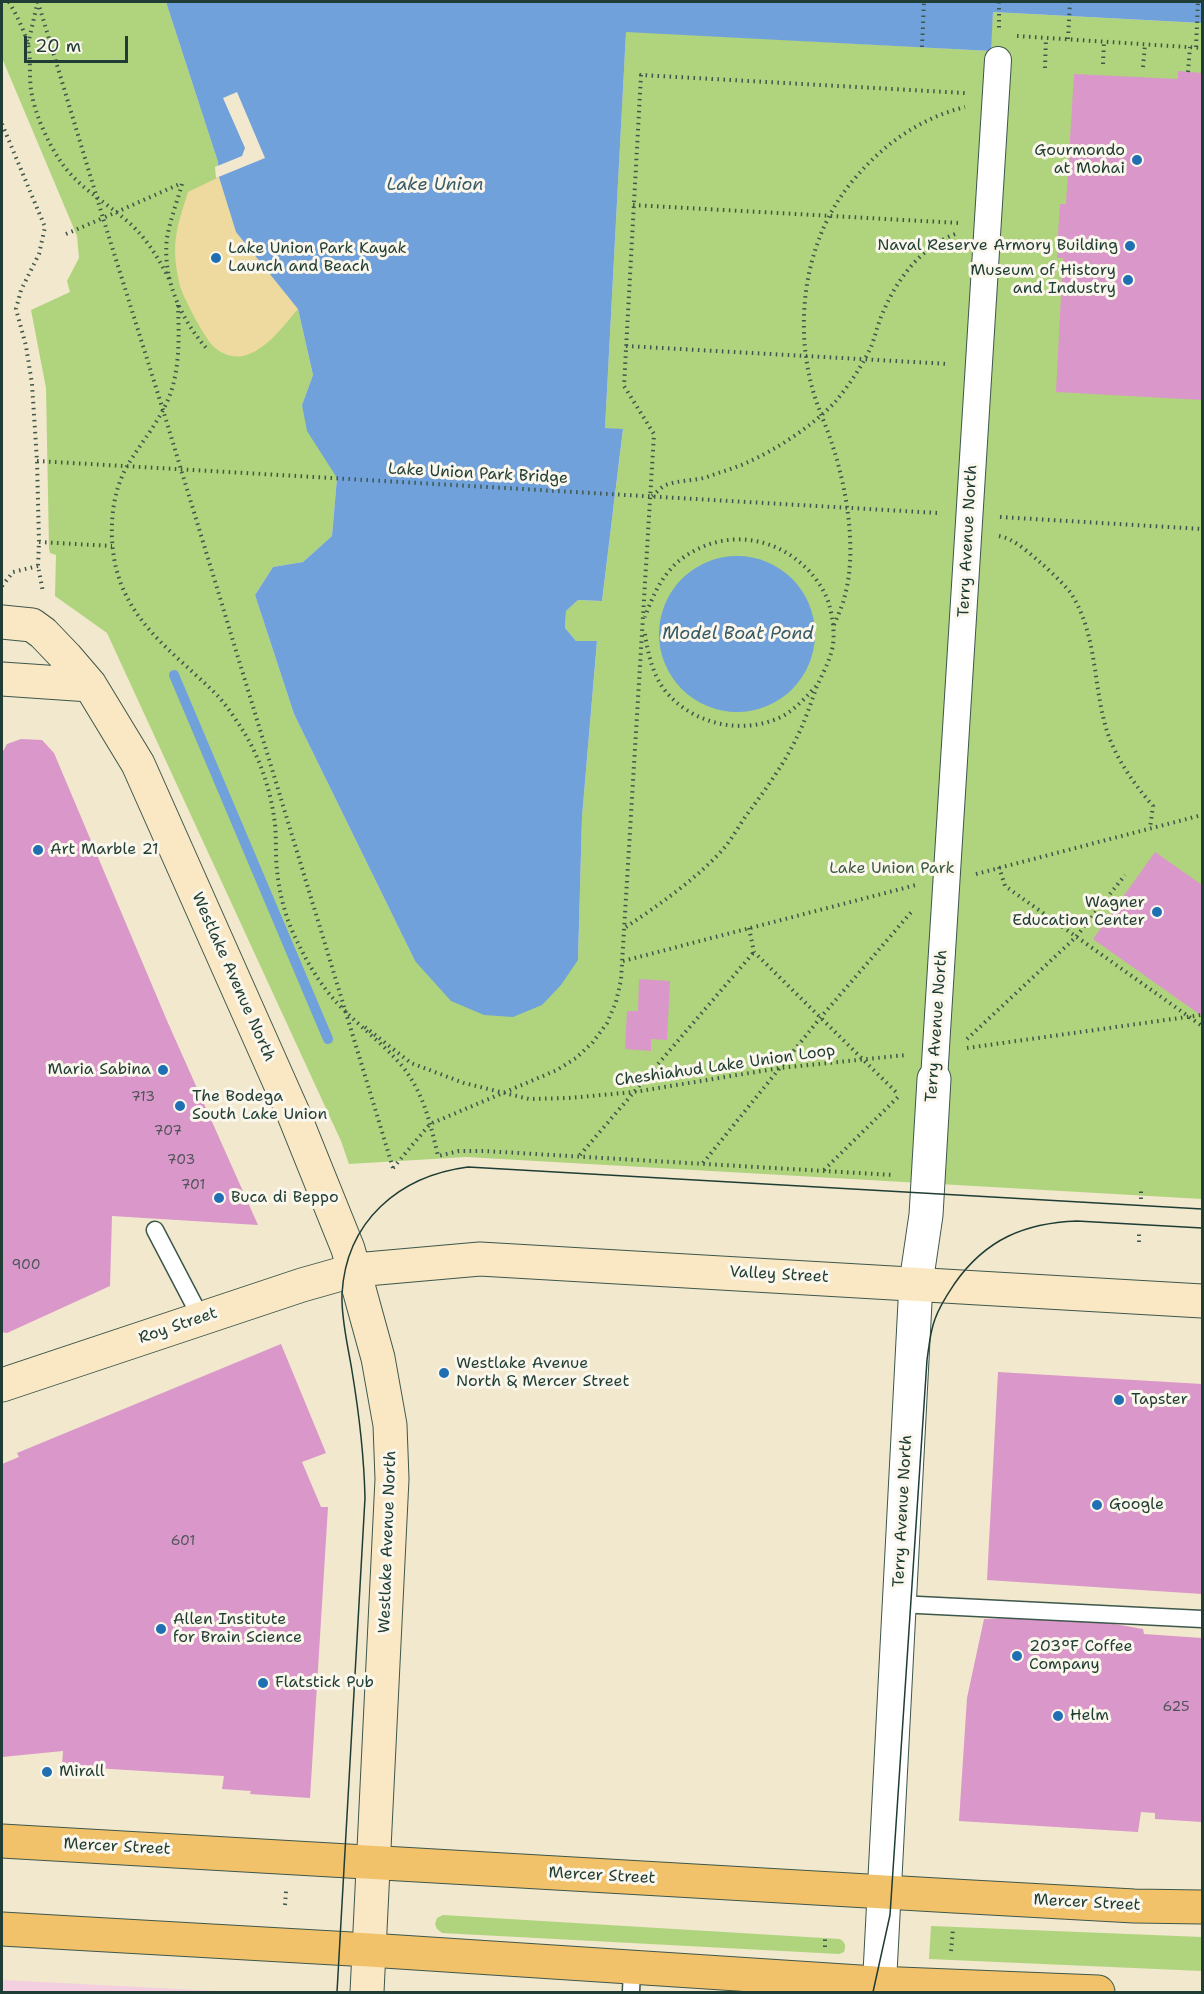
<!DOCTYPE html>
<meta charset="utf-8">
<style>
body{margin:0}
#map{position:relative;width:1204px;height:1994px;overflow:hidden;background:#f1e8ce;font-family:"Shantell Sans",sans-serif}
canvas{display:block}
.frame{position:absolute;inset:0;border:3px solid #1f3d34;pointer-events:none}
.scale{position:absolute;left:24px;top:36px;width:104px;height:27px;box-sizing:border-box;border:3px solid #1f3d34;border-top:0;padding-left:8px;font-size:18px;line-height:21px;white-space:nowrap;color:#1f3d34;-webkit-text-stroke:4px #fbf7ec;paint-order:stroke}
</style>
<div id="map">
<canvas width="1204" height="1994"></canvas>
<div class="frame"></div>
<div class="scale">20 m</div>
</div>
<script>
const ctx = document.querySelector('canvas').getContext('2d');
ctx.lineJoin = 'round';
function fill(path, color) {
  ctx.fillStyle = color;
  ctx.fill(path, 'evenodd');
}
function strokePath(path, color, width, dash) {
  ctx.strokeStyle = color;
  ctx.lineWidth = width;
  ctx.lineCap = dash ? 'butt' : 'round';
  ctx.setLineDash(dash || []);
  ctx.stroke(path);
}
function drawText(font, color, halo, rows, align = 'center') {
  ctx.font = font + ' "Shantell Sans",sans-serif';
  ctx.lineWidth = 6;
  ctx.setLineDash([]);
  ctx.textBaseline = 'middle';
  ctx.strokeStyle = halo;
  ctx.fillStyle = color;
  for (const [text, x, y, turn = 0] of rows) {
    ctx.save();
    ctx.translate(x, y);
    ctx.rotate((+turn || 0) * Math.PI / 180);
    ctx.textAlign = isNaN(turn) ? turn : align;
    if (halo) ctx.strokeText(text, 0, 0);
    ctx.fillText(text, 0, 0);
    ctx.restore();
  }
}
fill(new Path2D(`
 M2,1980L236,1992H2Z`), '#f3cfdf');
fill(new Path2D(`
 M2,2H166L218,162L219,177L236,232L298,309L313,375L302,405L337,478L332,536L303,562L273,567L255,595L294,714L415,961L578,960L582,817L597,642L576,641L565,628L566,611L578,600L602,601L623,430L605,428L626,31L990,51L993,12L1202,23V1199L466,1157L349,1164L341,1141L107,633L55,596L56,555L50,553L49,548L46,388L31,310L70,292L67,281L79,258L77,236L2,58Z
 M443,1915L840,1939C846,1943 846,1946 844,1952L839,1954L442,1933L437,1929L435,1924L437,1918Z
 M931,1926L1202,1937V1971L929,1959Z`), '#afd47d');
fill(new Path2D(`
 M219,177L236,232L298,309C283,326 267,350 243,356C233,358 221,354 213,346C203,335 185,301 180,286C177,274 175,262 175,250C175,230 182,211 188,192Z`), '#eeda9e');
fill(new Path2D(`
 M166,2H1202V23L993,12L991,51L626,32L605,428L623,429L602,601L578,600L566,611L565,628L576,641H597L582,817L578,960L561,985L542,1005L513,1017L484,1015L451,1001L415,961L294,714L255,595L273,567L303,562L332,536L337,478L307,431L302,405L313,375L298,309L236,232L219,177L218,162Z
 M659 634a78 78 0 1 1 156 0a78 78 0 1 1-156 0Z`), '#70a1da');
fill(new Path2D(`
 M237,92L265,158L216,178L215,167L242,156L245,148L223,98Z`), '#f1e8ce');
strokePath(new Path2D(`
 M174,675L328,1039`), '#70a1da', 10);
fill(new Path2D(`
 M1178,71L1202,73V400L1056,392L1063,258H1057L1058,234L1060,204H1066L1074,74L1178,79Z
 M21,739L42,740L54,753L168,1023L258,1225L112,1216L110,1286L7,1333L2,1332V753L7,744Z
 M1155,852L1202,885V1016L1093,939Z
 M639,979L670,981L667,1040L651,1039V1051L625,1049L627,1011H638Z
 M281,1344L326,1453L302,1462L321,1507H328L310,1798L250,1794L251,1791L222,1789L224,1776L62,1766L63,1751L2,1757V1464L19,1457L17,1453Z
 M998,1372L1202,1384V1594L987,1580Z
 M1045,1617L1092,1620L1143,1629L1144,1634L1202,1638V1822L1155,1819V1813L1141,1812L1138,1832L959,1821L967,1698L984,1619Z`), '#da97c9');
const service = new Path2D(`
 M155,1230L201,1318
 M898,1604L1202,1619
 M631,1992L632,1968`);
const pedestrian = new Path2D(`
 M934,1079L998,60`);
const minor = new Path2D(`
 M879,1992L916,1283L926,1215L934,1079`);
const secondary = new Path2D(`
 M2,622L32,625L43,633L66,657L90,685L138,764L294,1115L348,1249L378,1358L390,1425L392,1479L367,1992
 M2,679L90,685
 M2,1385L302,1285L355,1270L480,1259L1202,1301`);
const primary = new Path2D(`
 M2,1841L954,1896L1134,1906L1202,1907
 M2,1929L369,1950L875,1983L1098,1992`);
strokePath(service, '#3e574b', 19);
strokePath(pedestrian, '#3e574b', 28);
strokePath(minor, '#3e574b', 35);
strokePath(secondary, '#3e574b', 35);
strokePath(primary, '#3e574b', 35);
strokePath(new Path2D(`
 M9,2C16,14 24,30 28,44C31,58 29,75 31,90C35,115 47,141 61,162C78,187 104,201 126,220C145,236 158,257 169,279
 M38,2L103,218L182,183
 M999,2V31
 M1017,36L1202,48
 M1068,39L1070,2
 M28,44L37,5
 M922,47L924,2
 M1196,47L1198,2
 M1103,64L1104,42
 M1143,67L1145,44
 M1045,68L1046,38
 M1188,72L1190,47
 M2,124L45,227L39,254L21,290L16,309L26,346L32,384L37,461L39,542L38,566L43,592
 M182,184C177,202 170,220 167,238C162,279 181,319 207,349
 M633,205L959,223
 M66,234L103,218L163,410L393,1168
 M178,305C179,335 180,364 171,392C162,418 143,440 129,463C112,490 109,527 114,558C125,622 174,652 217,695C227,706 237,721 245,734C260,759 270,789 274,817C277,834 275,853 277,870C279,893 286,920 297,941C310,968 324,991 346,1012C364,1030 395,1054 408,1074C425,1099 431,1126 438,1156L459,1151H484L893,1175
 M626,346L949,364
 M37,461L938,513
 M652,496C656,493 661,487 666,485C679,480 694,481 707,477C720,472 733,469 746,463C776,450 814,425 836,401C849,385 862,366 871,347C875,337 877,327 881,317C895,282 919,248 955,234
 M1000,517L1202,529
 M999,536C1015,539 1029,553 1041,563C1051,572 1062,582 1070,592C1099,635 1092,690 1109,737C1119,763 1135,785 1153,806L1150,828
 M39,542L112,546
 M2,586L13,572L38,566
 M834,625C838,615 843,605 845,595C857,551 847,490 833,447C827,427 817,407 812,387C793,316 807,232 856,177C885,143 921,118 965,107
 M645,634C648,654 653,677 667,693C695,725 743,735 781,717C796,709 807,696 818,684
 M999,867L1005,886L1202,1026
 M976,874L1202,815
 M626,927C659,905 699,877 725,847C733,837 740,824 748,813C766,789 784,764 797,737C805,721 811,703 817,686C822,675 828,664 831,653C836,638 833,618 829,604C826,593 818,581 810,572C777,536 726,528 684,557C663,572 653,595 645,617
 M749,928L754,952L898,1094
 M623,961L916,885
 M365,1027L411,1063L464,1083L529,1099L569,1098L634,1092L780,1068L906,1055
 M967,1039L1076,937L1125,875
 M967,1048L1201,1015
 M580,1155L754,952
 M703,1163L821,1017L913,910
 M393,1168L430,1124L557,1070L576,1058L593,1042L607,1023L616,1002L621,980L654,434L624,386L641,75L965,93
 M824,1170L898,1097
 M1141,1199V1188
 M1139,1242V1231
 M285,1905L286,1891
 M825,1947V1937
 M951,1951L953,1929`), '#3e574b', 4, [1.5, 4.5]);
strokePath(service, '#fff', 16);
strokePath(pedestrian, '#fff', 26);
strokePath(minor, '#fff', 33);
strokePath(secondary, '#fae7c3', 33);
strokePath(primary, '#f2c26a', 33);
strokePath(new Path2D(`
 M337,1992L365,1498C364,1455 359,1413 352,1371C348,1346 341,1319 342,1294C346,1221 399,1176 468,1167L1202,1209
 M873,1992L890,1915L927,1360C929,1346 930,1332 935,1319C940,1305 947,1295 955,1283C986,1239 1025,1223 1077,1221L1202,1228`), '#1f3d34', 1.5);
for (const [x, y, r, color] of [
 [1137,160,6,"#1f6fb2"],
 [1130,246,6,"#1f6fb2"],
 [216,258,6,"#1f6fb2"],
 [1128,280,6,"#1f6fb2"],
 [38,850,6,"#1f6fb2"],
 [1157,912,6,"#1f6fb2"],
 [163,1070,6,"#1f6fb2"],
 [180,1106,6,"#1f6fb2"],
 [219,1198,6,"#1f6fb2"],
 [444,1373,6,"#1f6fb2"],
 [1119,1400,6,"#1f6fb2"],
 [1097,1505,6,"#1f6fb2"],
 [161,1629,6,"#1f6fb2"],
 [1017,1656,6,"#1f6fb2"],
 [263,1683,6,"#1f6fb2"],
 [1058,1716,6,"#1f6fb2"],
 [47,1772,6,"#1f6fb2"]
]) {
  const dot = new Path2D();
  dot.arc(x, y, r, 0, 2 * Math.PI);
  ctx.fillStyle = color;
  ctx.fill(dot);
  strokePath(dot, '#fbf7ec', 2);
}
drawText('14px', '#4e5459', null, [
 ["713",143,1097],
 ["707",168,1131],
 ["703",181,1160],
 ["701",193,1185],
 ["900",26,1265],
 ["601",183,1541],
 ["625",1176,1707]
]);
drawText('16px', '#1f3d34', '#fbf7ec', [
 ["Gourmondo",1125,151,"right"],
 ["at Mohai",1125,169,"right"],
 ["Naval Reserve Armory Building",1118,246,"right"],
 ["Lake Union Park Kayak",228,249],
 ["Launch and Beach",228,267],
 ["Museum of History",1116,271,"right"],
 ["and Industry",1116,289,"right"],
 ["Art Marble 21",50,850],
 ["Wagner",1145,903,"right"],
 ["Education Center",1145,921,"right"],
 ["Maria Sabina",151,1070,"right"],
 ["The Bodega",192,1097],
 ["South Lake Union",192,1115],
 ["Buca di Beppo",231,1198],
 ["Westlake Avenue",456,1364],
 ["North & Mercer Street",456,1382],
 ["Tapster",1131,1400],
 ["Google",1109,1505],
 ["Allen Institute",173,1620],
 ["for Brain Science",173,1638],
 ["203ºF Coffee",1029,1647],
 ["Company",1029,1665],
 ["Flatstick Pub",275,1683],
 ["Helm",1070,1716],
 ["Mirall",59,1772]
], 'left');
drawText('16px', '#1f3d34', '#fbf7ec', [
 ["Lake Union Park Bridge",478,474,3],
 ["Terry Avenue North",968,541,-87],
 ["Westlake Avenue North",233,977,66],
 ["Terry Avenue North",937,1026,-86],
 ["Cheshiahud Lake Union Loop",725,1066,-8],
 ["Valley Street",779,1275,3],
 ["Roy Street",178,1326,-19],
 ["Terry Avenue North",903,1511,-87],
 ["Westlake Avenue North",388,1542,-88],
 ["Mercer Street",117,1847,3],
 ["Mercer Street",602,1876,3],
 ["Mercer Street",1087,1903,3]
]);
drawText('16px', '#3c5b43', '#fbf7ec', [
 ["Lake Union Park",892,869]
]);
drawText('italic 18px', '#375b66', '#fbf7ec', [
 ["Lake Union",435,185],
 ["Model Boat Pond",738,634]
]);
</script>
